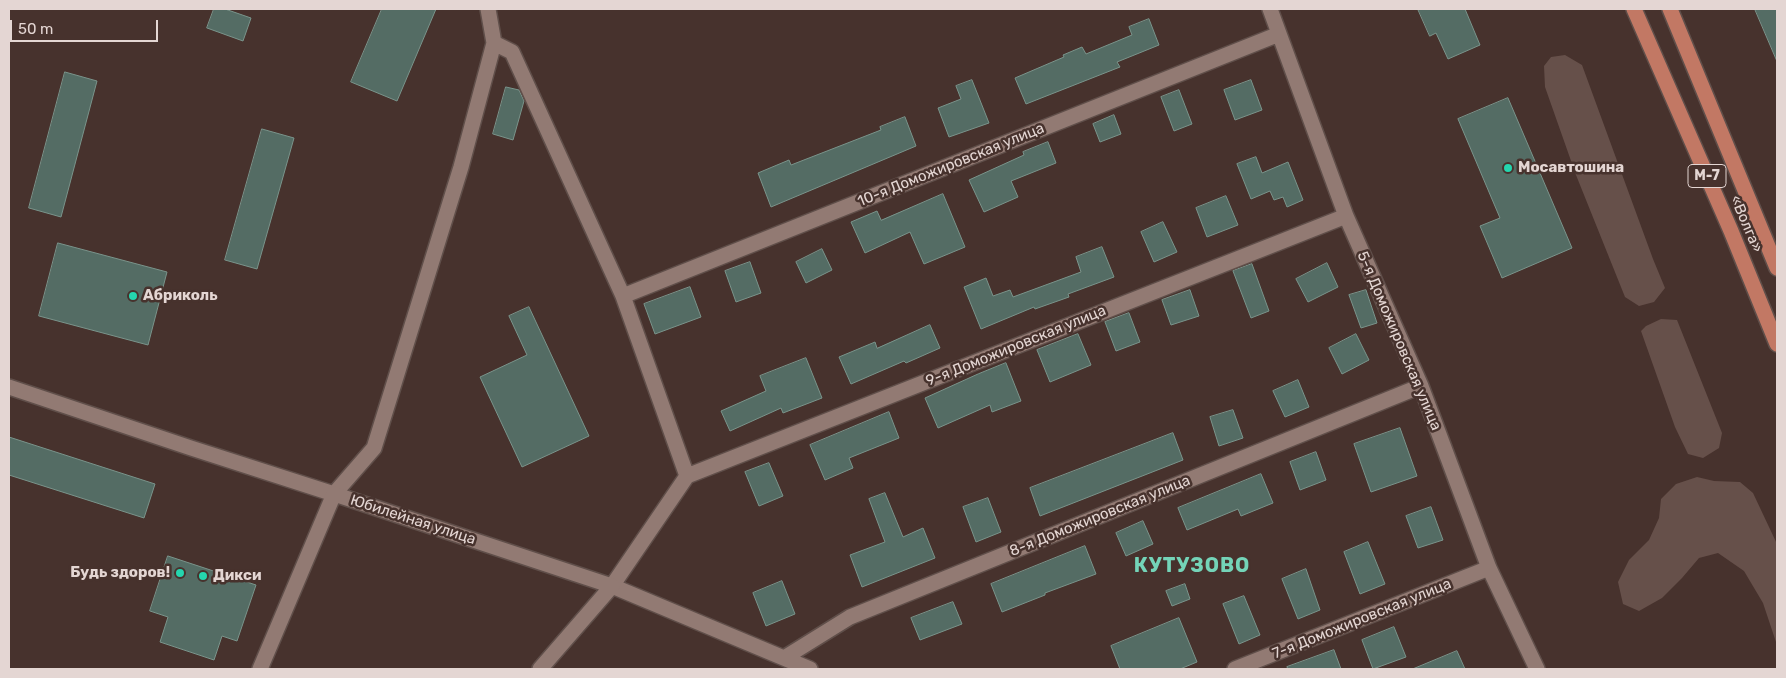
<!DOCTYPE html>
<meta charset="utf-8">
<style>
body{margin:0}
#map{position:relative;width:1786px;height:678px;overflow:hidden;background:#47322d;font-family:Rubik,sans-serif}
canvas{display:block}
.frame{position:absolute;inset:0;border:10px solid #e4d6d3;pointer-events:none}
.scale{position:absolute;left:10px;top:20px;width:148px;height:22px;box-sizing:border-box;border:2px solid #e4d6d3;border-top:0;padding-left:6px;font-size:15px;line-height:18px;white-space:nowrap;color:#e4d6d3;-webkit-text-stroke:4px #47322d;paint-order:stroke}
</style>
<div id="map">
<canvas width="1786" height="678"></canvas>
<div class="frame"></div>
<div class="scale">50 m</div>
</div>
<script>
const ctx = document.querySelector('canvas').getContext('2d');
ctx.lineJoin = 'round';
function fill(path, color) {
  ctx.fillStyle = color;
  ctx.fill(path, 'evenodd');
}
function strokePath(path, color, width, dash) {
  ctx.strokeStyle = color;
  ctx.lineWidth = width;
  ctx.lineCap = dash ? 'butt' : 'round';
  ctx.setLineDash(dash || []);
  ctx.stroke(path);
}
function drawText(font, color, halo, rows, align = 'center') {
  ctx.font = font + ' Rubik,sans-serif';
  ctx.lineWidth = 5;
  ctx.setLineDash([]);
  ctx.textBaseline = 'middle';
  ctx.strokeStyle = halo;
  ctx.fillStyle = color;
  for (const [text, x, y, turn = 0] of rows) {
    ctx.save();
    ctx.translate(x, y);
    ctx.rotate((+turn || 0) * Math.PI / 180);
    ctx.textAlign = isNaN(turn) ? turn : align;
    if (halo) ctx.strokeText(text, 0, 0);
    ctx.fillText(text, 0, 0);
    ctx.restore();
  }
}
fill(new Path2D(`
 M1565,55L1582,65L1653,259L1665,288L1654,302L1639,306L1625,297L1576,175L1545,87L1544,66L1551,57Z
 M1661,319L1677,320L1722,433L1719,448L1703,458L1688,454L1675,427L1641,331L1646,326Z
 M1697,477L1714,481L1740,482L1753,493L1777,544V656L1776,642L1763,603L1744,571L1718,553L1699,558L1682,578L1662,598L1639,611L1623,604L1618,582L1629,560L1649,540L1659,518L1661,499L1676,484Z`), '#66504a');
const building = new Path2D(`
 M214,9H225L251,18L243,41L207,28Z
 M382,9H436L397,101L351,82Z
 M1418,9H1465L1480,45L1448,59L1436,33L1430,36Z
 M1755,9H1777V61Z
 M1149,19L1159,45L1117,62L1120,67L1026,104L1015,78L1064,57L1063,55L1082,47L1086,54L1132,35L1129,27Z
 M65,72L97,81L61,217L29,208Z
 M972,80L989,123L949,137L938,108L961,99L956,86Z
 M1251,80L1262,110L1235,120L1224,90Z
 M506,87L519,90L524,101L513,140L493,134Z
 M1179,90L1192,124L1174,131L1161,97Z
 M1508,98L1572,248L1502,278L1480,226L1500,218L1458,119Z
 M1114,115L1121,134L1100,142L1093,124Z
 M905,117L916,146L771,207L758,173L789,160L791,165L881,130L880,127Z
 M262,129L294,138L257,269L225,260Z
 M1048,142L1056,163L1011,181L1018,197L984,212L969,180L1024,155L1023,152Z
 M1256,157L1262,173L1288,162L1303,200L1287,207L1283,197L1274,200L1270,191L1251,199L1237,164Z
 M943,194L965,247L924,264L910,232L865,253L851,222L877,211L881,220Z
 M1226,196L1238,225L1207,237L1196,208Z
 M1163,222L1177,252L1154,262L1141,232Z
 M58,243L167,272L148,345L39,316Z
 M1102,247L1114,277L1068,294L1069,297L1035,309L1034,307L981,329L964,287L986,278L993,296L1010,290L1013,297L1081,272L1076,257Z
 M822,249L832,270L806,283L796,262Z
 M750,262L761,293L736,302L725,271Z
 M1327,263L1338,287L1308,302L1296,279Z
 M1252,264L1269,311L1251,318L1233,271Z
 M690,287L701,317L655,334L644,304Z
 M1190,290L1199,316L1171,325L1162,300Z
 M1366,290L1377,323L1361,328L1349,295Z
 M529,307L589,436L522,467L480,377L527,355L509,316Z
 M1129,313L1140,342L1116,351L1105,322Z
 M930,325L940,348L906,363L904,361L851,384L839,357L875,342L877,348Z
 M1078,334L1091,365L1050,382L1037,350Z
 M1356,334L1369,360L1342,374L1329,348Z
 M806,358L822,398L783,413L781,408L730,431L721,411L766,391L760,376Z
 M1006,363L1021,401L992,412L990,405L938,428L925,398L978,374Z
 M1298,380L1309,407L1285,417L1273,391Z
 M1233,410L1243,438L1219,446L1210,417Z
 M889,412L899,438L849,458L853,468L825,480L810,445Z
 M1400,428L1417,476L1371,492L1354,444Z
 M1173,433L1183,460L1040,516L1030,488Z
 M9,437L155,484L144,518L9,475Z
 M1316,452L1326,480L1300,490L1290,462Z
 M769,463L783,496L759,506L745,472Z
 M1261,474L1273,503L1241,516L1238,509L1187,530L1178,508Z
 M885,493L903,537L923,528L935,558L862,587L850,555L885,542L869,499Z
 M988,498L1001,532L976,542L963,507Z
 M1431,507L1443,540L1418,548L1406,516Z
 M1143,521L1153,544L1126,556L1116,533Z
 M1368,542L1385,584L1360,594L1344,552Z
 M1085,546L1096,574L1045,593V595L1002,612L991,584Z
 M168,556L256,585L237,641L222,636L214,660L160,642L168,617L150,611Z
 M1306,569L1320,610L1298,619L1282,579Z
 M782,581L795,614L766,626L753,593Z
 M1185,584L1190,599L1172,606L1166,591Z
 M1244,596L1260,635L1239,644L1223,604Z
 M953,602L962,624L920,640L911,618Z
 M1179,618L1197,662L1180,669H1120L1111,646Z
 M1394,627L1406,657L1373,669L1362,640Z
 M1334,650L1341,669H1288L1287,667Z
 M1457,651L1465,669H1413Z`);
fill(building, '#546c64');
strokePath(building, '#7a948b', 1);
const street = new Path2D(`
 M1270,9L1346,216L1421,386L1489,568L1537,669
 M494,43L512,52L623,296L687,476L612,586L810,669
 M623,296L1279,34
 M9,387L191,448L334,494L374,448L397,374L461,167L494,43L488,9
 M687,476L1346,216
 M784,658L850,617L1421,386
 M1235,669L1489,568`);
const secondary = new Path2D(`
 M260,669L334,494L612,586L540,669`);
const highway = new Path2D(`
 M1634,9L1731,231L1777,344
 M1670,9L1777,268`);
strokePath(street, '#604f4a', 18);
strokePath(secondary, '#604f4a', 18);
strokePath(highway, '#604f4a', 18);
strokePath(street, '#927a73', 15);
strokePath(secondary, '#927a73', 15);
strokePath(highway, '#c27864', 15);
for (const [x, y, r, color] of [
 [1508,168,5,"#25d5ae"],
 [133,296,5,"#25d5ae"],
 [180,573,5,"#25d5ae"],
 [203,576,5,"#25d5ae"]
]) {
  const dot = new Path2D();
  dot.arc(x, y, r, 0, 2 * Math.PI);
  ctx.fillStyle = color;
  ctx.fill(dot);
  strokePath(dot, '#47322d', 2);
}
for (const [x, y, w] of [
 [1707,176,38]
]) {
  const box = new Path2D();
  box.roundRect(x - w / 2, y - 11.5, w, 23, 4);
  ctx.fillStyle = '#47322d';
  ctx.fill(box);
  strokePath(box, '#e4d6d3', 1);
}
drawText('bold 14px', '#e4d6d3', null, [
 ["М-7",1707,176]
]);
drawText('15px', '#e4d6d3', '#47322d', [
 ["10-я Доможировская улица",951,165,-22],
 ["«Волга»",1746,224,67],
 ["5-я Доможировская улица",1399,341,67],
 ["9-я Доможировская улица",1016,346,-22],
 ["8-я Доможировская улица",1100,516,-22],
 ["Юбилейная улица",413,520,18],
 ["7-я Доможировская улица",1362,619,-22]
]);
drawText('bold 15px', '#e4d6d3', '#47322d', [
 ["Мосавтошина",1518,168],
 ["Абриколь",143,296],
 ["Будь здоров!",170,573,"right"],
 ["Дикси",213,576]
], 'left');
ctx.letterSpacing = '1px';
drawText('bold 20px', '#74d4b8', '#47322d', [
 ["КУТУЗОВО",1192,566]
]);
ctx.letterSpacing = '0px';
</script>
